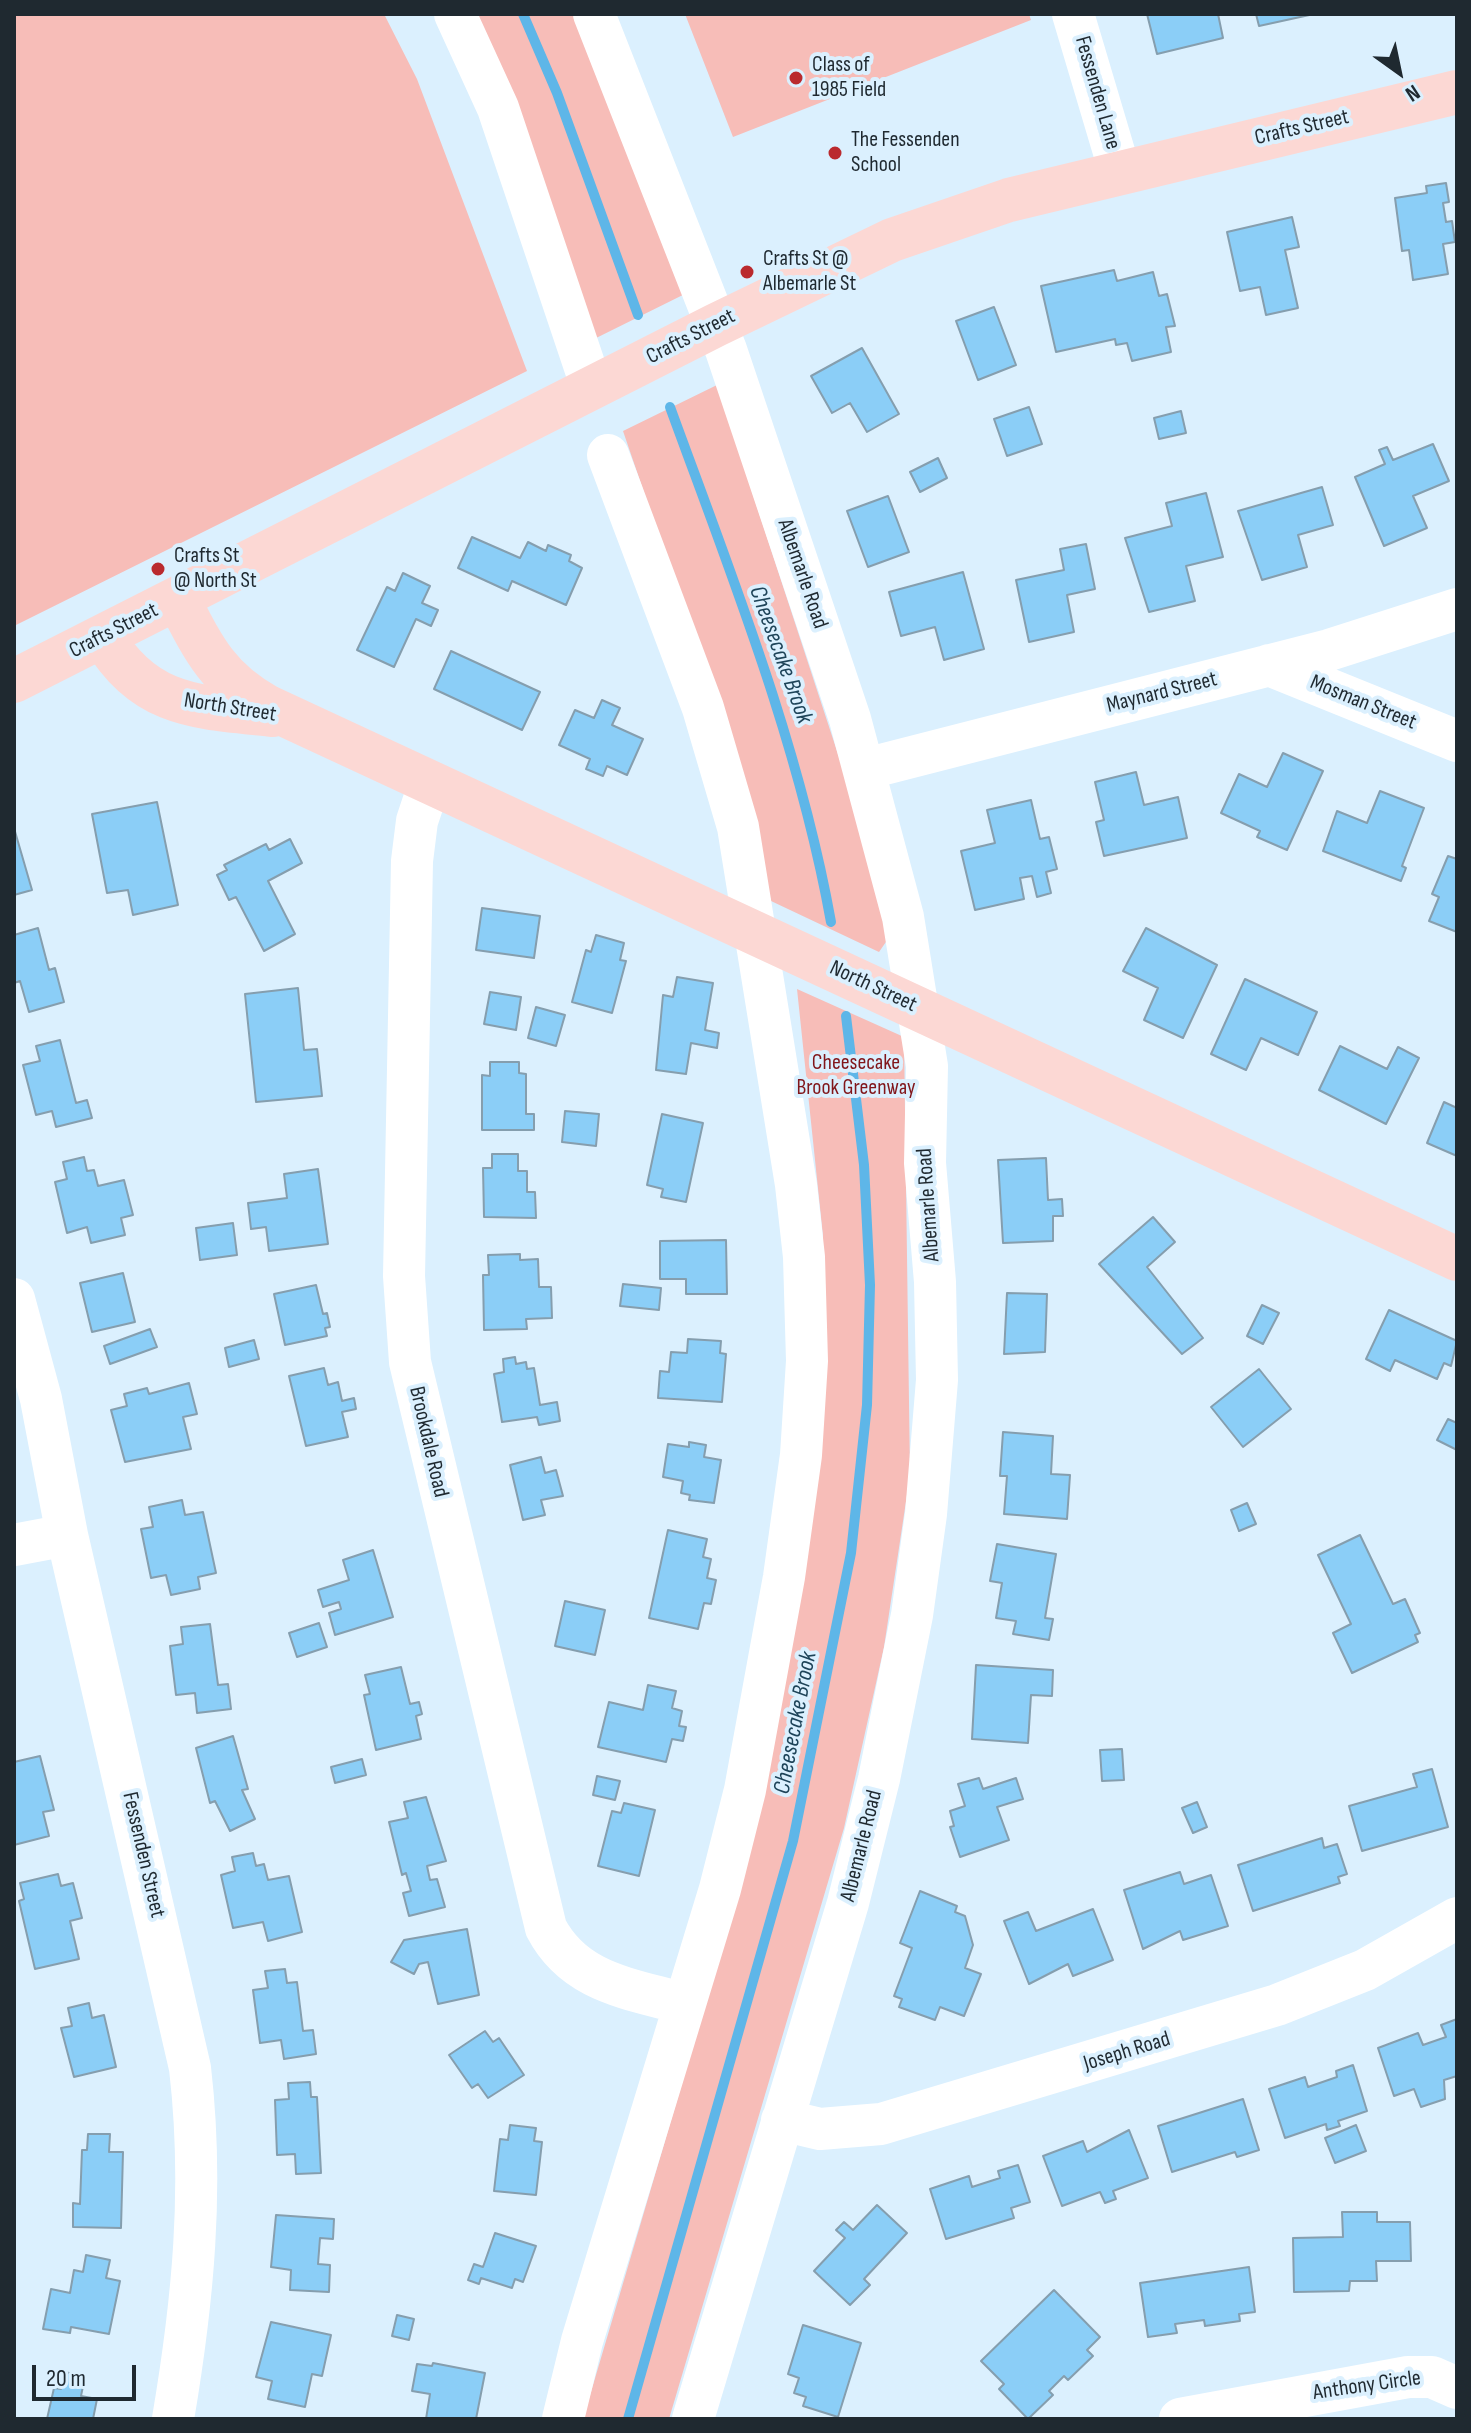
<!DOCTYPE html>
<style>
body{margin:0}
#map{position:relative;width:1471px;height:2433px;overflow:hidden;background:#dbf0fe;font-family:"Sofia Sans Condensed",sans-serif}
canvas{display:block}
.frame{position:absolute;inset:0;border:16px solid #1f2930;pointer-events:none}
.north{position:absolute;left:1359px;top:32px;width:80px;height:80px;-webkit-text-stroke:6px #dbf0fe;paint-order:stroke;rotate:147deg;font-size:22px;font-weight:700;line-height:32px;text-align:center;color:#1f2930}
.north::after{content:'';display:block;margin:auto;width:28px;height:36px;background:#1f2930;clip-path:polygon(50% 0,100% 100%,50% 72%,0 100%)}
.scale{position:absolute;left:32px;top:2365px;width:104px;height:36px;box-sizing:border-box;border:4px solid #1f2930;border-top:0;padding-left:10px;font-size:24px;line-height:28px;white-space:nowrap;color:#1f2930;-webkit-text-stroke:6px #dbf0fe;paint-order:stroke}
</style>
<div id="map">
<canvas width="1471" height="2433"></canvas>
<div class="frame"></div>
<div class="north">N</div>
<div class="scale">20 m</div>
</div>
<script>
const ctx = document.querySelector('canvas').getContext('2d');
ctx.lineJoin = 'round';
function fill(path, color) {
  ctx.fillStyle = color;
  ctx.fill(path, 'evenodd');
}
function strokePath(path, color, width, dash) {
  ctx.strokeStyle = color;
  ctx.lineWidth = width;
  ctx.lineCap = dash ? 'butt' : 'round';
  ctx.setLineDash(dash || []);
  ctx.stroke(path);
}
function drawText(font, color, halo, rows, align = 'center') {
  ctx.font = font + ' "Sofia Sans Condensed",sans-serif';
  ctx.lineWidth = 8;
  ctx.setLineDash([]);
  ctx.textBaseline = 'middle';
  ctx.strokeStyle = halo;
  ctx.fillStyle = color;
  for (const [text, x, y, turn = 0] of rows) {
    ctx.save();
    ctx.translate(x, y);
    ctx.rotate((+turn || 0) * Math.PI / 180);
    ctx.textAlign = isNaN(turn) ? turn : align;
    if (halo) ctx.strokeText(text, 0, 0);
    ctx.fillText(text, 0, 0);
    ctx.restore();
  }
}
fill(new Path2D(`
 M14,14H384L417,79L527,371L14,626Z
 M453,14H577L701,286L578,347Z
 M685,14H1029L1031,20L733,137Z
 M717,385L854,803L888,939L879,952L771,901L733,753L623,431Z
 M797,989L904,1037L910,1475L884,1647L844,1828L669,2419H583L749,1856L823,1236Z`), '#f7bdb8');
strokePath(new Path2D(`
 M523,14L557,93L638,315
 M670,407C732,577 799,744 831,922
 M628,2419L793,1841L851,1553L867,1405L870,1285L864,1165L846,1016`), '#5eb6e8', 10);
const building = new Path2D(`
 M1147,14H1218L1223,38L1157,54Z
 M1256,14H1314L1259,26Z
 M1446,183L1449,202L1443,203L1446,222L1452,221L1455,242L1443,244L1448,274L1413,280L1409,250L1402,251L1395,198L1427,193L1426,186Z
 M1292,217L1299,247L1285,250L1298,308L1266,315L1260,287L1240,291L1227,232Z
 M1114,270L1117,281L1153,272L1159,296L1167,294L1175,326L1166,327L1171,352L1132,361L1127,343L1116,345L1115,339L1056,352L1041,286Z
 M994,307L1016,365L978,380L956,321Z
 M862,348L899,414L867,432L850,403L832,413L811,376Z
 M1029,407L1042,444L1007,456L994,419Z
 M1181,411L1186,433L1159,439L1154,418Z
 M1433,444L1449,481L1413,496L1427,528L1384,546L1355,477L1385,464L1379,450L1387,447L1393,460Z
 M938,458L947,478L920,492L910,472Z
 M1322,487L1333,525L1298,535L1307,567L1262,580L1238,511Z
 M1206,493L1223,557L1186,566L1195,601L1149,612L1125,538L1172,526L1166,503Z
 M888,496L909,552L868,567L847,511Z
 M472,537L520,558L528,542L546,551L548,545L571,555L569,561L582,568L566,605L512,581L508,591L458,568Z
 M1086,544L1095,589L1067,595L1074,632L1029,642L1016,580L1064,570L1060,549Z
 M963,572L984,649L944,660L935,627L901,636L889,592Z
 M403,573L430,586L422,603L438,610L431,626L416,619L394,667L357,650L387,587L395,591Z
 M451,651L540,692L522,730L434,689Z
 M602,700L620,708L612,725L643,739L627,775L607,766L603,776L586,769L590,759L559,745L575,710L594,718Z
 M1283,753L1323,771L1287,850L1257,837L1260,831L1221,813L1239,774L1267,787Z
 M1136,772L1144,805L1178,797L1187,838L1104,856L1096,822L1104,820L1095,782Z
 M1380,791L1424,808L1402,866L1406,868L1401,881L1323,851L1337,811L1367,823Z
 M1031,800L1040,839L1049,837L1057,869L1046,872L1051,893L1037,897L1032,876L1020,878L1024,899L975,910L961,851L995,843L987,810Z
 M157,802L178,905L133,915L128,890L107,893L92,814Z
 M14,828L32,890L14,895Z
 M290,839L302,863L268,881L295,934L264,951L236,897L229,900L217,875L227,870L224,865L266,844L269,850Z
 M1448,856L1457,859V932L1429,921L1439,897L1432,894Z
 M482,908L540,916L534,958L476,950Z
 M38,928L49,970L55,968L64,1002L29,1012L20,981L14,983V935Z
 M1146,928L1217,965L1183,1038L1144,1020L1158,988L1123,971Z
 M596,935L624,943L620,960L626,961L612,1013L572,1002L586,950L591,952Z
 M677,977L713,983L705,1030L719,1033L717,1048L691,1043L686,1074L656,1070L663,995L673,997Z
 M1245,979L1317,1012L1298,1055L1261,1038L1246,1070L1211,1054Z
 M298,988L304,1050L317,1049L322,1096L256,1102L245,994Z
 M490,992L521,997L516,1030L484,1024Z
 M536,1007L565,1015L556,1046L528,1038Z
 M60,1040L76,1103L87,1100L92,1118L56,1127L52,1111L36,1115L23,1065L40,1061L36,1046Z
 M1340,1046L1387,1069L1398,1047L1419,1058L1386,1124L1319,1090Z
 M490,1062H519V1073L526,1074V1114H534V1130H482V1075L490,1076Z
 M1444,1102L1457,1108V1156L1427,1143Z
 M565,1111L599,1114L596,1146L562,1142Z
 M662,1114L703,1123L686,1202L661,1197L663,1189L647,1185Z
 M492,1154H518V1171H527V1192H535L536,1218L484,1217L483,1168H492Z
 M84,1157L87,1171L94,1170L98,1186L124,1180L133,1215L121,1218L125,1235L91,1243L87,1227L67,1233L55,1182L67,1179L63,1162Z
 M1046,1158L1048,1200L1062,1199L1063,1216H1053V1241L1003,1243L998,1160Z
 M318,1169L328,1244L269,1251L266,1227L251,1229L248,1203L287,1198L284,1174Z
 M1153,1217L1175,1242L1147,1267L1203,1338L1182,1354L1099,1264Z
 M233,1223L237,1255L200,1260L196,1228Z
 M726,1240L727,1294H686V1279H660V1241Z
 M520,1254V1260L538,1259L539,1287H551L552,1318L526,1319L527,1329L484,1330L483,1275H489L488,1255Z
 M123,1273L135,1322L92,1332L80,1283Z
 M623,1284L661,1288L659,1310L620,1306Z
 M316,1285L323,1314L327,1313L330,1327L325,1328L327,1336L285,1345L274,1294Z
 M1007,1293L1047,1294L1045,1352L1004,1354Z
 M1262,1305L1279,1313L1263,1344L1247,1336Z
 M1389,1310L1457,1341L1451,1366L1444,1363L1437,1379L1395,1360L1390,1371L1366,1359Z
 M150,1329L157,1347L110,1364L104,1346Z
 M688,1339L721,1341L720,1353L726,1354L722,1402L658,1398L660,1371L669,1372L671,1352L687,1353Z
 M254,1340L259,1359L229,1367L225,1348Z
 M515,1357L516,1364L526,1362L527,1369L534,1368L540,1405L557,1402L560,1421L539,1425L537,1417L502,1422L494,1374L504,1372L503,1359Z
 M324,1368L328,1385L338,1382L342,1401L354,1398L356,1409L342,1412L348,1437L306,1446L289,1376Z
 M1259,1369L1291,1409L1243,1447L1211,1407Z
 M189,1383L197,1414L183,1417L191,1449L125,1462L111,1410L127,1406L124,1394L147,1388L149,1394Z
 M1448,1419L1457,1423V1450L1437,1440Z
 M1003,1432L1053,1436L1051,1474L1070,1475L1067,1519L1004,1514L1007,1476H1000Z
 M689,1442L706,1445L704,1457L721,1460L714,1503L689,1500L690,1495L681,1493L683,1481L663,1477L668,1444L689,1447Z
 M541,1457L545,1473L556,1470L563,1496L541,1500L545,1515L523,1520L510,1465Z
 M182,1500L185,1515L203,1512L216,1573L198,1577L200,1589L171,1595L166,1575L151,1578L141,1529L153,1527L149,1507Z
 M1247,1503L1256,1524L1239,1531L1231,1510Z
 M668,1530L707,1539L703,1557L711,1559L707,1578L716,1580L711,1604L704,1603L698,1629L649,1618Z
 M1360,1535L1393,1604L1405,1599L1420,1633L1415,1635L1418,1642L1352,1673L1333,1633L1351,1624L1318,1555Z
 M997,1544L1056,1554L1045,1618L1053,1619L1049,1640L1013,1634L1016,1621L996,1618L1002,1583L990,1581Z
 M373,1550L393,1617L335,1635L329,1613L341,1609L339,1602L323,1607L318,1590L349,1580L343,1560Z
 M565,1601L605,1610L595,1655L555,1646Z
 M319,1623L327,1647L297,1657L289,1633Z
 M210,1624L218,1685L228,1684L231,1709L197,1713L195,1693L176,1695L170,1646L183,1644L181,1627Z
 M976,1665L1053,1670L1052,1696L1031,1695L1028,1743L972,1739Z
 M401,1667L410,1704L419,1702L422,1714L416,1716L421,1739L376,1750L364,1695L370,1694L365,1675Z
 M648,1685L676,1691L672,1708L682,1711L679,1726L686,1727L683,1741L672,1739L666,1762L598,1747L609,1702L643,1710Z
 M233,1736L248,1789L242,1790L255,1819L230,1831L215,1801L210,1803L196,1748Z
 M1122,1749L1124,1780L1102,1781L1100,1750Z
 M40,1756L54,1810L43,1812L49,1836L14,1845V1762Z
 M362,1759L366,1775L335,1783L331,1767Z
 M1432,1769L1448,1827L1362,1851L1349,1806L1417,1787L1413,1774Z
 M597,1776L620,1781L615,1800L593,1795Z
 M979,1778L983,1789L1016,1778L1023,1799L997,1807L1009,1840L960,1857L950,1827L954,1826L950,1811L965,1806L958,1784Z
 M426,1797L446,1861L427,1866L430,1880L437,1879L445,1907L409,1916L403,1893L411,1891L406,1873L402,1875L389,1822L408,1818L404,1802Z
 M1197,1802L1207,1827L1193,1833L1182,1808Z
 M624,1803L655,1810L639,1876L598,1866L612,1811L621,1813Z
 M1322,1838L1324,1848L1337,1844L1347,1874L1338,1877L1340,1883L1253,1911L1238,1865Z
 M253,1853L256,1866L264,1864L268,1880L289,1876L302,1932L268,1941L263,1922L233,1928L221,1875L235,1871L232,1857Z
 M1180,1872L1184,1884L1211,1875L1228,1926L1183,1940L1180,1931L1143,1949L1124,1890Z
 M58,1874L61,1886L73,1883L82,1918L70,1921L79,1959L35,1969L19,1901L24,1899L20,1883Z
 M920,1891L957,1906L955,1912L965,1916L973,1945L965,1968L981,1974L964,2016L940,2007L935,2020L899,2007L902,1999L894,1996L912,1948L900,1943Z
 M1093,1909L1113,1960L1073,1976L1068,1964L1029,1984L1004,1921L1028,1912L1036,1931Z
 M467,1929L479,1995L438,2004L428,1962L419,1964L414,1974L391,1962L404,1940Z
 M285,1969L287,1983L297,1982L303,2031L313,2030L316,2054L284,2059L281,2040L260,2043L253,1990L268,1988L265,1971Z
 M89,2003L92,2018L104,2015L116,2067L74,2077L61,2028L72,2026L68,2008Z
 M1457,2019V2076L1444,2080L1445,2099L1421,2107L1414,2089L1394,2096L1378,2048L1418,2033L1423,2045L1446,2037L1441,2025Z
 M485,2031L493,2042L499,2038L524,2075L488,2098L478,2084L472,2088L449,2055Z
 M1353,2065L1367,2111L1338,2121L1340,2126L1327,2130L1326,2124L1285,2138L1269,2089L1305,2077L1308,2087L1337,2077L1336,2071Z
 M310,2082L311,2097H317L321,2173L296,2174L295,2154L277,2155L275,2100L289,2099L288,2083Z
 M1243,2099L1259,2150L1237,2157L1235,2152L1172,2172L1158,2126Z
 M510,2125L536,2128L534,2141L542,2142L536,2195L494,2191L500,2139L508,2140Z
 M1356,2125L1366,2151L1335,2163L1325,2138Z
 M1129,2130L1148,2178L1113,2191L1116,2199L1105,2203L1100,2192L1062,2206L1043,2156L1083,2141L1087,2152Z
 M88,2134H110L109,2152H123L121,2228L73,2227V2203L80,2204L82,2150H87Z
 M1018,2165L1030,2202L1011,2208L1014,2218L946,2239L930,2189L969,2176L972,2187L1000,2178L998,2171Z
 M877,2205L907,2233L864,2279L870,2285L850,2305L814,2271L845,2238L836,2230L844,2222L853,2230Z
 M1342,2212H1377V2222H1410L1411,2261H1376L1377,2281H1350L1349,2291L1294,2292L1293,2238L1343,2237Z
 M276,2215L334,2219L333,2239L320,2238L318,2264L330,2265L329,2292L290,2290L291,2270L271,2267Z
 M495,2233L536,2246L523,2282L515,2279L512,2288L481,2278L479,2284L468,2280L474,2264L483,2267Z
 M86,2255L110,2260L106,2278L120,2281L109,2334L71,2327L70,2333L43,2329L51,2289L70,2293L74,2270L83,2272Z
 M1249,2267L1255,2312L1239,2314L1240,2321L1205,2326L1204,2320L1175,2324L1177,2333L1148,2337L1140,2283Z
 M1054,2290L1100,2337L1087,2350L1093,2356L1068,2380L1064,2376L1049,2391L1053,2395L1028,2419L999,2389L1004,2384L981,2361Z
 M397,2315L414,2319L409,2340L392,2336Z
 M271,2322L331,2335L322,2376L312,2374L305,2407L268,2399L272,2381L256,2377Z
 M803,2325L861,2343L838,2417L803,2406L806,2397L794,2393L799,2378L788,2374Z
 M433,2363L485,2373L476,2419H426L430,2394L412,2391L417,2364L432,2366Z
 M64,2372L85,2376L81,2396L97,2399L93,2419H47L54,2388L61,2389Z`);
fill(building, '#8bcef7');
strokePath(building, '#859eae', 2);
strokePath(new Path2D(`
 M455,14L498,108L592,388
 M594,14L726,350L850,719L903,917L927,1066L925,1163L935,1282L937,1380L926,1514L912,1615L879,1779L848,1903L693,2419
 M1073,14L1120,172
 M1269,665L1457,741
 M865,769L1329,650L1457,609
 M430,782L417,821L412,861L404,1276L410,1362L546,1928C575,1983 629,1988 684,2004
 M14,1299L41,1399L67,1535L190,2068C204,2188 193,2301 173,2419
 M14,1545L67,1535
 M782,2120L820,2129L881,2124L1277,2005L1365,1970L1457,1918
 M563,2419L582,2341L720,1889L745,1790L784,1577L801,1455L807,1361L804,1257L796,1185L738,827L703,708L608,455
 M1180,2419L1408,2377H1432L1457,2388`), '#fff', 42);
strokePath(new Path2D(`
 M178,599C203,648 218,680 268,707L1457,1259
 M103,637C145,708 198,707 273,715
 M14,681L716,325L892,240L1009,200L1457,92`), '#fcd8d4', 44);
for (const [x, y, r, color] of [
 [796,78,8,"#ba2a2e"],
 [835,153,8,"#ba2a2e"],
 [747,272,8,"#ba2a2e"],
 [158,569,8,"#ba2a2e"]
]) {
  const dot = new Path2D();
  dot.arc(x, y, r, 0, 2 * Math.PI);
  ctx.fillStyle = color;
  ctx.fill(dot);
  strokePath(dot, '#dbf0fe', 3);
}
drawText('22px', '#1f2930', '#dbf0fe', [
 ["Class of",812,65],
 ["1985 Field",812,90],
 ["The Fessenden",851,140],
 ["School",851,165],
 ["Crafts St @",763,259],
 ["Albemarle St",763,284],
 ["Crafts St",174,556],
 ["@ North St",174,581]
], 'left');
drawText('22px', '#1f2930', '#dbf0fe', [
 ["Fessenden Lane",1097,93,74],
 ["Crafts Street",1302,128,-13],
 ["Crafts Street",691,337,-27],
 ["Albemarle Road",802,574,71],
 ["Crafts Street",114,631,-27],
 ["Maynard Street",1162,693,-14],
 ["Mosman Street",1363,703,22],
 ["North Street",230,708,9],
 ["North Street",873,987,25],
 ["Albemarle Road",929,1205,-94],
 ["Brookdale Road",428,1442,77],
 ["Albemarle Road",862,1846,-76],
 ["Fessenden Street",143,1855,77],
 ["Joseph Road",1127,2052,-17],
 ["Anthony Circle",1367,2386,-8]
]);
drawText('22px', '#81161b', '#dbf0fe', [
 ["Cheesecake",856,1063],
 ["Brook Greenway",856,1088]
]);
drawText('italic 24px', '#1e4459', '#dbf0fe', [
 ["Cheesecake Brook",780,655,70],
 ["Cheesecake Brook",796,1723,-79]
]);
</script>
